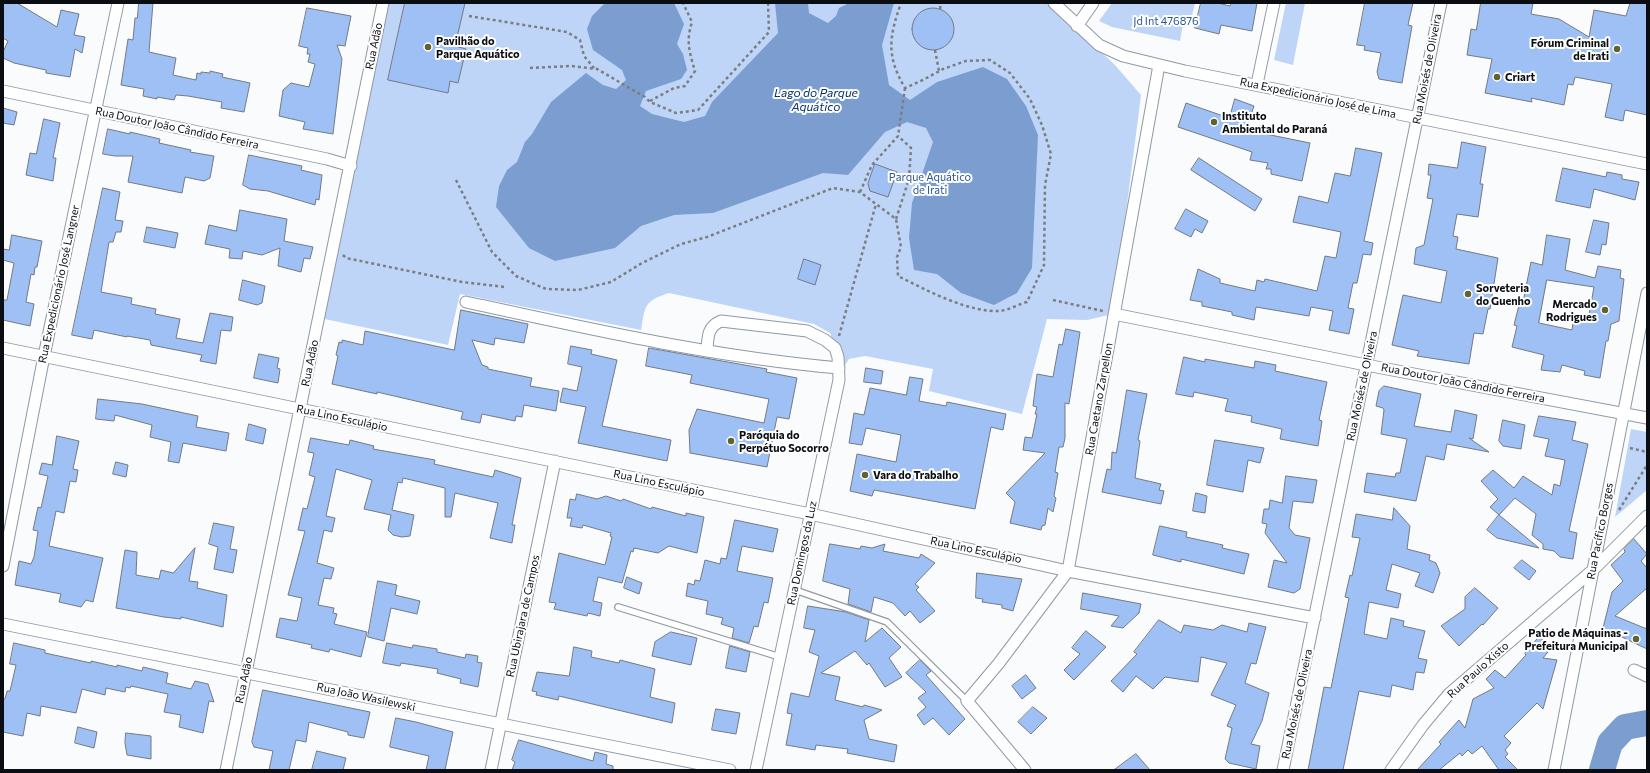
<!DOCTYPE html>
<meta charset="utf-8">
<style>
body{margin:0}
#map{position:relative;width:1650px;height:773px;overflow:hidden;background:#f9fbfd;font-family:Commissioner,sans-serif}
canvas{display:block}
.frame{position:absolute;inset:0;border:4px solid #0a0d11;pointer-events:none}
</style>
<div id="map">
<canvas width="1650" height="773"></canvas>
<div class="frame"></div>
</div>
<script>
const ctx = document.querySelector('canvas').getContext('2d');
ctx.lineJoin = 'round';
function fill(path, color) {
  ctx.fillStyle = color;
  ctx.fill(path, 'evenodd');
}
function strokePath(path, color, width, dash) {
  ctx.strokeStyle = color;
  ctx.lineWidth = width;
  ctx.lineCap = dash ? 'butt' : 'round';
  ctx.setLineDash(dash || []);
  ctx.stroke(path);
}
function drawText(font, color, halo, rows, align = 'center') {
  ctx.font = font + ' Commissioner,sans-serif';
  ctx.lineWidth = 4;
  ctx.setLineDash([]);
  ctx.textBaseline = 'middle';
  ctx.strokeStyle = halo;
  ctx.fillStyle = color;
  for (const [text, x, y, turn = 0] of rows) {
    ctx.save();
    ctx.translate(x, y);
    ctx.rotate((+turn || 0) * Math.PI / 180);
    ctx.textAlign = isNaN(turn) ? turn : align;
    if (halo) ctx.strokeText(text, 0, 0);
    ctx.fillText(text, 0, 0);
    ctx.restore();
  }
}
fill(new Path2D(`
 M385,3H1048L1114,64L1141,95L1113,314L1087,320L1047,319L1022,414L929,391L933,369L865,356L849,359L838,376L839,357L830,333L814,324L669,293C644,301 645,306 641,330L460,294L448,345L320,318Z
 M1112,3H1195L1191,20L1184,18L1180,41L1112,27L1099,21Z
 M1286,3H1305L1293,65L1274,60Z
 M1631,429L1647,432V490L1615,517Z`), '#bed5f8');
fill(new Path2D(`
 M605,3H674L684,24L677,44L683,54L687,70L681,79L646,91L640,106L652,114L684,122L705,116L712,102L778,33L775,3H808L809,13L828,23L836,16L839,8L849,3H894L882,45L889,85L910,100L937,82L983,67L1007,79L1026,106L1038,135L1032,268L1017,293L994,305L961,293L937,274L914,270L909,238L912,203L933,142L926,128L907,122L885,132L848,175L823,173L713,213L674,215L641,226L615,248L555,261L529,248L496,207L499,186L507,170L517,162L525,142L532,134L551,102L586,73L603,85L616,89L626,80L622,70L593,50L587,29L592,16Z`), '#7c9dcf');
strokePath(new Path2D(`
 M1602,770L1610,743L1625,727L1647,723`), '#7c9dcf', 26);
const building = new Path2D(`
 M3,3H17L57,27L61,10L79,14L74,35L85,37L82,53L75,49L70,77L46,73V70L14,63L3,58V52L8,41L3,38Z
 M139,3H153L149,52L176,58L173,75L196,80L197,73L201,74V72L210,73V71L223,74L222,77L250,83L244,112L221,108L222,102L188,96L176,95L174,100L157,97V99L143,96L144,89L121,85L128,39L133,40L135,18H137Z
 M405,3H465L455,46L466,49L458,83L450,81L448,93L388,80Z
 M1201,3H1218L1230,6L1231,3H1257L1252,31L1221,25L1219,34L1195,28Z
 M1365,3H1413L1408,25L1412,26L1402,83L1379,79L1377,72L1381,53L1364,50L1365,46L1357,45Z
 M1481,3H1533L1531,14L1559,19L1589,37L1594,10L1626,16L1630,3H1647V115L1625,110L1623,121L1605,117L1612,84L1575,77L1573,85L1568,84L1564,105L1531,98L1532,102L1485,93L1492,59L1467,55L1471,29L1476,30Z
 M912 29a21 21 0 1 1 42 0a21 21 0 1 1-42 0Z
 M307,8L351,16L345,46L337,45L342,59L333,134L303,129L305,122L279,116L283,90L291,83L309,87L315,64L308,62L310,54H307L308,48L299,46Z
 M1235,99L1254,106L1246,130L1310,143L1302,181L1271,174V169H1266L1268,163L1250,160L1252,152L1178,127L1186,103L1229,118Z
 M3,108L17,112L14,125L3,123Z
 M44,119L60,123L53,158H56L53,181L26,175L30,153L36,154Z
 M108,129L130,134V132L160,139L159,143L191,150L190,152L214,156L210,178L204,181L185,177L182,193L128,182L133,156H115L103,154Z
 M1462,142L1486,147L1480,184H1483L1478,217L1457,214L1453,236L1458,237L1456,249L1498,258L1490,309H1488L1483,334L1474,333L1469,364L1417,356L1419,351L1392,345L1403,295L1441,303L1447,271L1414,264L1416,248L1424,245L1433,199L1427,198L1431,175H1428L1429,164L1457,168Z
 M1356,148L1382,153L1364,241L1373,243L1371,255L1363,254L1357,283H1353L1348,308L1354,309L1349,334L1329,330L1333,311L1311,307L1309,316L1256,307L1254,320L1232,315V312L1202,306V302L1190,300L1198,269L1220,279V283L1255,291L1257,280L1264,282L1265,279L1317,291L1325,256L1336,258L1341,232L1293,222L1299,196L1328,203L1335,173L1350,176Z
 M249,155L302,166L301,170L322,175L319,200L316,199L315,205L268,191L250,189L243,185Z
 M1199,158L1262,199L1255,211L1191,170Z
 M875,164L897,172L888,197L870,191L868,184Z
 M1563,168L1606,177L1607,172L1622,175V179L1639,182L1635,200L1594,189L1590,208L1556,201Z
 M103,188L120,192L115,220L123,221L121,232H116L113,242H109L101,292L132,298L131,304L156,309L155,314L180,319L176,338L203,343L210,313L233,317L231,331L221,330L216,364L200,361L202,355L151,345L150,340L127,336V337L94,330L92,339L72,335Z
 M1186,209L1208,221L1202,233L1195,229L1191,237L1175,229Z
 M240,210L287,219L284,241L313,247L310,259L304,258L301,272L278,266L280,248L262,255L243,251L242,259L229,258L230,249L205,244L209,225L236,231Z
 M1594,220L1609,223L1606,245L1602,244L1600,255L1586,252Z
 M147,227L178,233L175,248L144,242Z
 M12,235L42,241L37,267H35L34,275L31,274L26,302L34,304L30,326L3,320V300H7L14,263L3,260V249L9,250Z
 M1547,235L1570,239L1565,270L1595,278L1598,266L1621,270L1620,278L1624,279L1619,321L1611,324L1608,341H1606L1600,378L1584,375L1585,371L1562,365L1560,372L1541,370L1544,355L1512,347L1517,326L1514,325L1520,301L1523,302L1531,262L1542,265ZM1547,280L1594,287L1588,320L1574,317L1572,330L1539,323Z
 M804,259L821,265L815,285L798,279Z
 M243,280L265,286L262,303L257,305L239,300Z
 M461,310L528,324L524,343L495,338L494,345L472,340L482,365L488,367V369L532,378L530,386L559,391L556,411L524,405L522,417L516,416L515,421L482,414L480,423L461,419L463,412L377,392V394L332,384L338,356L336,355L339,342L342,343V340L363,345L365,331L454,350Z
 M1066,329L1080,332L1069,404L1065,403V438L1063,447H1059L1055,472L1058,473L1054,496L1056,498L1053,512L1048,508L1045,525L1042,526L1041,530L1010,523L1015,502L1006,493L1045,453L1023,450L1025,437L1032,438L1037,414H1035L1037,407L1033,406L1037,374L1053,377L1059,344L1062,345Z
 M571,346L592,350L591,354L617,360L602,426L671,440L667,461L578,443L586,407L560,402L563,388L577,391L582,367L568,364Z
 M649,348L767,369L766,372L797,378L789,419L777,417L767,467L690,453L689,430L697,409L764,423L769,399L690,383L692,375L646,366Z
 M259,354L279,358L277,368L280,369L278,383L254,378Z
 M1184,357L1205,362V359L1254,368L1255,361L1276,365L1275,371L1327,382L1319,420L1322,421L1318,446L1280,439L1282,429L1251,422L1252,416L1225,411L1228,399L1194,392L1193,397L1176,394Z
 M866,368L883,371L881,384L864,382Z
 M910,377L923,379L919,401L946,406L947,402L1006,414L1003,430L991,427L975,509L874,490L872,496L850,491L857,454L896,462L901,435L866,428L862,445L849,443L854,413L864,415L870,388L906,395Z
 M1384,386L1421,394L1414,426L1451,432L1455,410L1477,415L1473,439L1469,438L1489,452L1447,444L1444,460L1426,456L1416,501L1364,492L1367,473L1395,477L1396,473H1400L1407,439L1381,434L1384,410L1383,408L1376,406L1379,391Z
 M1127,390L1147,394L1138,440L1140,441L1135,478L1161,484L1159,490L1164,491L1161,504L1102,492L1107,469L1111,470L1112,452L1116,453Z
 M98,399L142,404L198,416L196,427L229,433L226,451L183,443L179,463L168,461L171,442L150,437L152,425L115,415L114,421L96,419Z
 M1539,416L1576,422L1572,440L1588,444L1569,531L1577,533L1573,559L1560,557L1554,551L1543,549V544L1532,535L1536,514L1515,498L1499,515L1490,507L1498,499L1481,481L1493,470L1514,488L1523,476L1552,495L1554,484L1560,486L1565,460L1545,456L1549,439L1534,436Z
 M1503,420L1525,425L1521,449L1503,446L1499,441Z
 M249,424L266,429L263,444L246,440Z
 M57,436L79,441L73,469L78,470L76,482L70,481L64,513L56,511L49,546L103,558L93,602L86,600L81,607L59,602L61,594L15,585L19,561L31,564L34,557L38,531L33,530L38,507L41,508L48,476L39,474L42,463L52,465Z
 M311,438L349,445L350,440L374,446L373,449L435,460L434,464L493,477L495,470L521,478L512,525H515L512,543L490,538L498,503L455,493L451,517H445V488L403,478L402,483L398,482L392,510L414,515L410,536L402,537L393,535L388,530L391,515L364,509L372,480L336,469L326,516L335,518L332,532L324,530L317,563L334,568L331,579L324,578L318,605L334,608L333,613L337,614L334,624L367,632L361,657L330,649L329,652L311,648L312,645L276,637L280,618L297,621L302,598L288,595L305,531L298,530L303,508L307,509L315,477L309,475L314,453L308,452Z
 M1215,440L1264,448L1260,463L1248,460L1243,492L1207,485Z
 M116,462L128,465L126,477L113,474Z
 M1286,476L1317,480L1313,503L1293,501L1289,528L1295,535L1310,538L1300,589L1294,593L1268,587L1274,560L1287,563L1265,533L1267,524L1262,523L1264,509H1269L1270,500L1282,503Z
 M1196,493L1207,496L1205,513L1193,511Z
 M577,494L597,499L606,496L621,501L623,499L651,509L652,507L686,516V513L704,517L697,553L669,546L658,553L634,548L633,552L631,551L622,583L598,577L593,601L602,603L600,616L588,613L587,616L554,609L556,603L549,602L559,553L605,565L612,537L610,536L611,533L583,525L582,528L570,526L572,518H567L570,499L575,500Z
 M1394,508L1410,526L1407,549L1430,555L1429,560L1436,563L1440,573L1433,593L1415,586L1420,573L1392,564L1386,590L1401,594L1398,608L1369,602L1364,634L1387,639L1391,618L1404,621L1403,626L1425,631L1418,658L1427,660L1424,673L1416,672L1413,690L1392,685L1390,697L1359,691L1343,770H1308L1324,687L1331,688L1349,598L1345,597L1350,575L1352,576L1360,538L1352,537L1356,514L1392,520Z
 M1499,515L1539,548L1497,538L1487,530Z
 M735,520L778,529L773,552L742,546L737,571L773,578L768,603L764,602L758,627L754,626L749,643L732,638L734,628L721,624L723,618L706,614L708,601L686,596L688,583L694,585L695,580L700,581L705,560L720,564L721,558L726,559Z
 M214,523L234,527L230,549L237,550L233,573L214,569L218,547L209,544Z
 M1160,526L1187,532L1186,537L1223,545L1222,548L1249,554L1244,574L1181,559V562L1153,555Z
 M1634,539L1647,554L1641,561L1647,568V588L1615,616L1647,629V649L1603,628L1612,592L1623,581L1611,565L1625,552L1624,549Z
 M830,544L860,549L861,546L872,548L885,544L883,551L919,558L921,554L935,563L915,584L919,587L916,590L935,611L920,623L910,611L905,616L893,603L874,597L871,612L848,604L850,589L823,581Z
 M195,548L189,581L198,582L197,588L227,595L223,627L181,617V619L164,617L116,608L125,550L137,552L136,575L159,579L161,570L173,573Z
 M1522,560L1536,571L1529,580L1514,568Z
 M977,573L1022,579L1013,611L1002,608V605L982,602L983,599L976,598Z
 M627,577L642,583L639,594L624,588Z
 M378,581L397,585L395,595L420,601L417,614L391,608L384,641L368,637Z
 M1475,588L1498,608L1483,625L1482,624L1459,646L1441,626L1465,609V597Z
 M1083,593L1141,604L1139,613L1123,628L1111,626L1119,616L1081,609Z
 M808,606L846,612L869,620L865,642L882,628L901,647L889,658L902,677L885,687L869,663L867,665L855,651L821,673L840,677L835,700L863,707L864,705L882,710L864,720L869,739L897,745L894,762L847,753L848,749L816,745L815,750L786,745L792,714L787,713L791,693L809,697L819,656L809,652L815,630L804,628Z
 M1159,620L1181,633L1184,625L1213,630L1222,625L1247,632L1249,623L1266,627L1256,664L1251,663L1245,683L1269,693L1262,721L1251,744L1260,746L1256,769L1229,763L1225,759L1232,728L1227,726L1236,705L1211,695L1227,663L1201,657L1198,682L1165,677L1153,689L1136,676L1123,692L1111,681L1137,654L1134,652Z
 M1086,631L1106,647L1074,680L1064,670L1080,654L1072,648Z
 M671,632L697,638L691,665L652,656L655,642Z
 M1539,637L1552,647L1543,658L1557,660L1543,709L1537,703L1504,736L1511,743L1505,750L1508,754L1505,757L1518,770H1499L1482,746L1472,754L1468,750L1462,756L1460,753L1439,770H1417L1441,744L1439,742L1459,720L1465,728L1473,699L1494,688L1486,679L1495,670L1505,678L1526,655L1525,654Z
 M14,643L45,650V653L91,663V661L117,667V665L142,671L143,667L168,673L166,683L191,689L195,681L208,684L214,702L209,701L203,733L179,727L181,715L164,712L168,694L131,686L130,688L126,687L125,692L106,688L105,695L82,689L76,713L41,706L40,716L27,713L23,736L3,732V699H5L7,691H10L16,665L10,664Z
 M387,643L412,648L413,645L437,649V652L465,658L466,654L478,656L477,662L482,663L478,687L460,683L461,679L437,673L438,669L401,663L400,666L383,663Z
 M730,646L750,652L746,672L726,668Z
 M574,647L592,651L591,657L619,663L620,660L655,669L650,697L675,703L672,723L559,696L558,700L536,695L537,692L532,691L537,672L569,676Z
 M920,660L931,671L926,675L965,719L949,735L933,718L924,725L917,715L926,707L918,698L926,692L906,673Z
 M1026,675L1036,688L1022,699L1012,686Z
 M263,690L370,712L364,738L348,735V732L309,722L306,742L296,740L289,770H269L273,751L254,747L252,742Z
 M1033,707L1047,718L1031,734L1018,722Z
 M716,709L740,713L736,734L712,730Z
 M396,718L416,722L453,732L445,770H426L429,756L390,747Z
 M78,727L97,732L94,748L75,743Z
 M126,733L151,736V759L127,755L125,743Z
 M519,740L593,761L595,752L607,755L606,764L613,766V770H512L515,762L512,760Z
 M317,751L346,758L343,770H312Z
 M1136,754L1150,770H1114Z`);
fill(building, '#9ec0f4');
strokePath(building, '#727a85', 1);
const service = new Path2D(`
 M795,590L887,622L967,701
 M618,607L780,657`);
const minor = new Path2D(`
 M1054,3L1099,45L1123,56L1185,71L1647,164
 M1077,26L1093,3
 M1257,84L1274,3
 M3,91L327,159L351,166
 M466,302C589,329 713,357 839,368
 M1114,314L1366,365L1647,418
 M3,348L810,514L1068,571L1315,618
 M707,351C708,337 707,327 721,321L807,331L825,340L835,348L838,357L839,380L756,770
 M3,566L44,356L118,3
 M3,624C246,671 487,723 730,770
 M1634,670L1647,676
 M226,770L383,3
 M491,770L555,461
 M1025,770L967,701L999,663L1068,571L1159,65
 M1283,770L1441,3
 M1391,770L1423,725L1449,694L1593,570L1647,516
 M1554,770L1647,293`);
strokePath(service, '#9199a4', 8);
strokePath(minor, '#9199a4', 13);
strokePath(new Path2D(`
 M940,9L941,3
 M469,16L567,32L580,40L584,56L594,68
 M935,50L939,71
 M530,68L571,66L597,69L645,97L650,102L676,113L698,110L769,32L768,3
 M650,101L674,88L685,86L695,71C689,51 686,41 692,22L683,3
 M456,180L492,252L516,276L546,289L578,290L611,282L642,263L681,244L707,237L833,188L860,192L896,219L901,247L897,257L898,276C926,290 969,313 1000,311C1009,310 1019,304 1027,302L1044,265L1045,185L1051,154L1042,125L1030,99L1010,73L990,60L966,61L943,69L923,80L905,88C886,56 889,37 901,3
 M860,192L872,165L898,136L905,88
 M896,219L909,179L911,148L898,136
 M343,255L346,258L462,282L505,287
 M1053,300L1103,311
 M839,336L876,204
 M1630,448L1647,452
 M1619,510L1647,465`), '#7b7e81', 2.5, [3, 3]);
strokePath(service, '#fff', 5.5);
strokePath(minor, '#fff', 11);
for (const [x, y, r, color] of [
 [428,47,4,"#62622e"],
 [1617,49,4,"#62622e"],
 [1497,77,4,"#62622e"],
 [1214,122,4,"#62622e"],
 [1468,294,4,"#62622e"],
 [1605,310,4,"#62622e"],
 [731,441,4,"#62622e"],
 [865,475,4,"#62622e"],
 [1636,639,4,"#62622e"]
]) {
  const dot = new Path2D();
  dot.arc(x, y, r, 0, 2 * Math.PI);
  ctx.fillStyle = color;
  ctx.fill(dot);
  strokePath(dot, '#fff', 1.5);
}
drawText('11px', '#2d5795', '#fff', [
 ["Jd Int 476876",1166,21],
 ["Parque Aquático",930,177],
 ["de Irati",930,190]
]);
drawText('bold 11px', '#0a0d11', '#fff', [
 ["Pavilhão do",436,41],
 ["Parque Aquático",436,54],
 ["Fórum Criminal",1609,43,"right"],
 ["de Irati",1609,56,"right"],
 ["Criart",1505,77],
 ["Instituto",1222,116],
 ["Ambiental do Paraná",1222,129],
 ["Sorveteria",1476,288],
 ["do Guenho",1476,301],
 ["Mercado",1597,304,"right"],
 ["Rodrigues",1597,317,"right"],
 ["Paróquia do",739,435],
 ["Perpétuo Socorro",739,448],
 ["Vara do Trabalho",873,475],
 ["Patio de Máquinas -",1628,633,"right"],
 ["Prefeitura Municipal",1628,646,"right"]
], 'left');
drawText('11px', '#0a0d11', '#fff', [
 ["Rua Adão",374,46,-78],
 ["Rua Moisés de Oliveira",1427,69,-79],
 ["Rua Expedicionário José de Lima",1318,98,12],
 ["Rua Doutor João Cândido Ferreira",177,128,12],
 ["Rua Expedicionário José Langner",59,284,-78],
 ["Rua Adão",310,363,-78],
 ["Rua Doutor João Cândido Ferreira",1463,383,11],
 ["Rua Moisés de Oliveira",1362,386,-78],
 ["Rua Caetano Zarpellon",1099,399,-80],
 ["Rua Lino Esculápio",342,418,12],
 ["Rua Lino Esculápio",659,483,12],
 ["Rua Pacífico Borges",1600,531,-79],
 ["Rua Lino Esculápio",976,550,12],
 ["Rua Domingos da Luz",802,553,-78],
 ["Rua Ubirajara de Campos",523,616,-78],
 ["Rua Paulo Xisto",1478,670,-42],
 ["Rua Adão",244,680,-78],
 ["Rua João Wasilewski",366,697,12],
 ["Rua Moisés de Oliveira",1297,704,-78]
]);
drawText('italic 12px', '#05316c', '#fff', [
 ["Lago do Parque",816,93],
 ["Aquático",816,107]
]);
</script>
